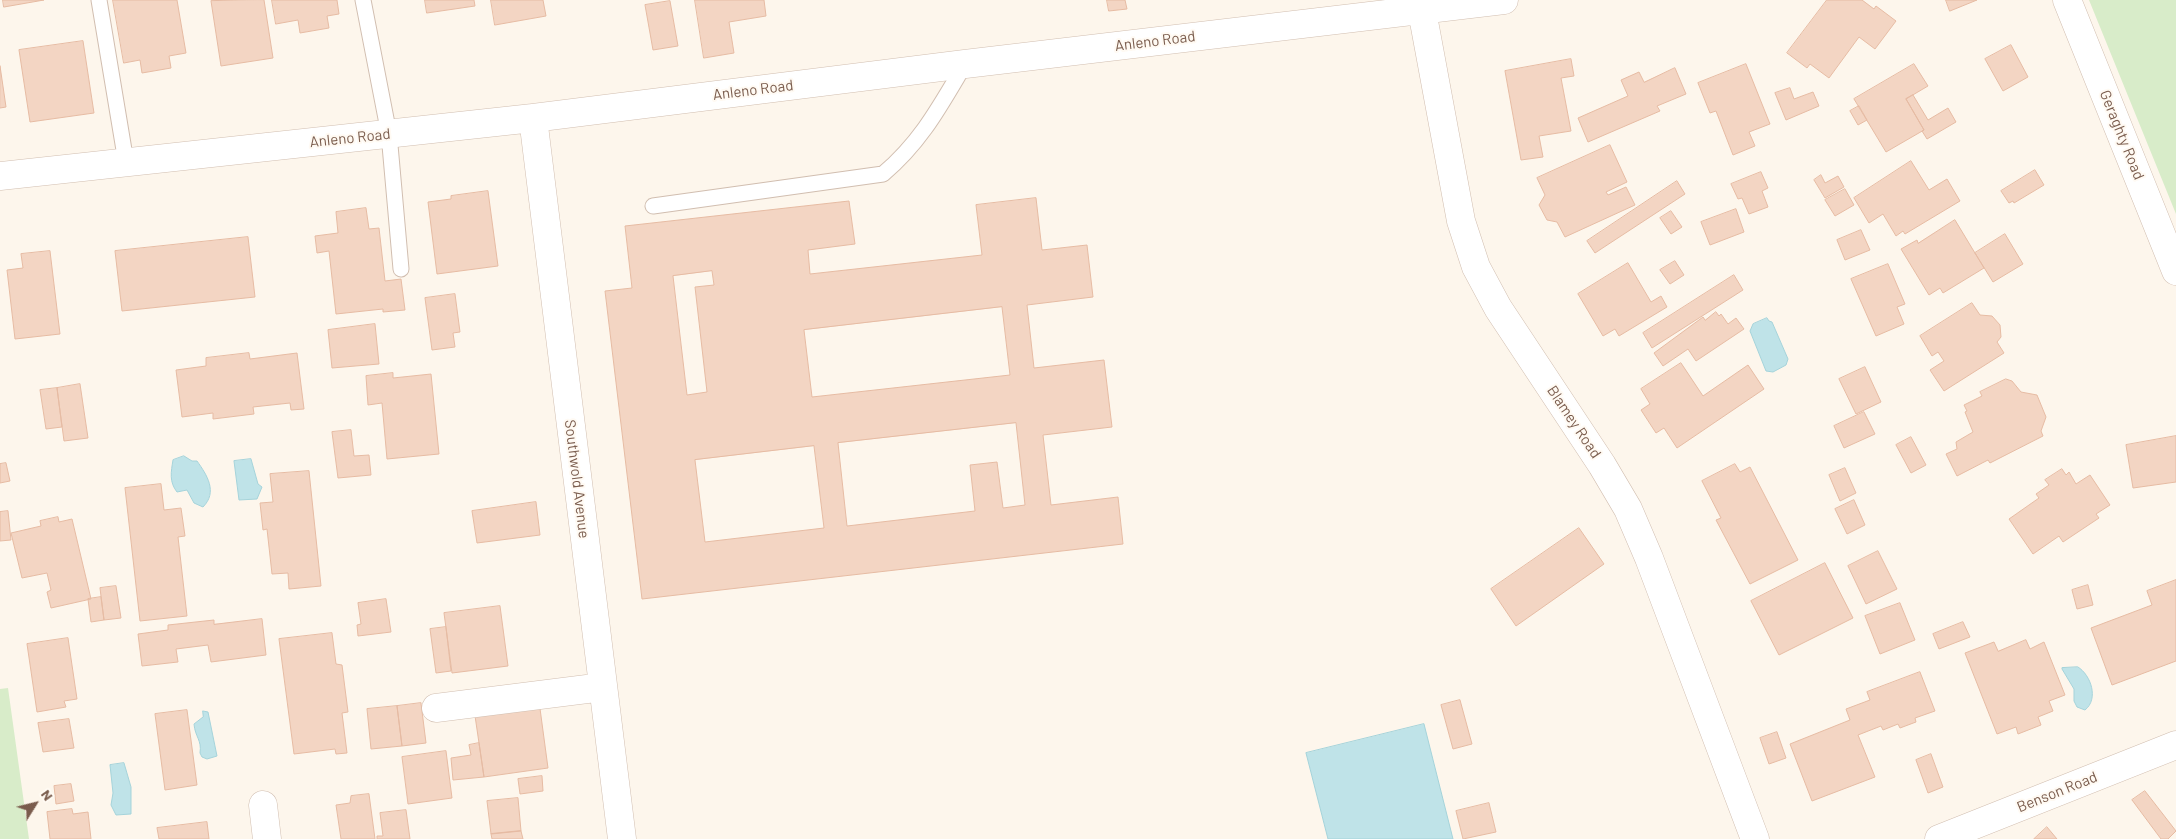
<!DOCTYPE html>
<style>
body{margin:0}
#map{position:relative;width:2176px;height:839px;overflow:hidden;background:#fdf6ec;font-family:Barlow,sans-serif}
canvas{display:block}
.north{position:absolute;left:10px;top:779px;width:50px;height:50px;-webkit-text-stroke:4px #fffaf3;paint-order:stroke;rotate:54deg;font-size:14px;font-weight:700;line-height:20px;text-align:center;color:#7a5c4d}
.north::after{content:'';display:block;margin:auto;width:18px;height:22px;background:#7a5c4d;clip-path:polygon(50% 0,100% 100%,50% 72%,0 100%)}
</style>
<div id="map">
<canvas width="2176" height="839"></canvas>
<div class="north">N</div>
</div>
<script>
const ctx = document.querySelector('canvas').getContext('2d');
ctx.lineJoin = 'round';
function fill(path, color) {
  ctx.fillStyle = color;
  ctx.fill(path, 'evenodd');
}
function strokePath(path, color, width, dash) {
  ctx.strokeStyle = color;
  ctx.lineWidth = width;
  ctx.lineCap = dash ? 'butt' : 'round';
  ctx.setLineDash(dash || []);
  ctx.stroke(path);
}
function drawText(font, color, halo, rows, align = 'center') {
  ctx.font = font + ' Barlow,sans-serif';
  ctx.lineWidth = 4;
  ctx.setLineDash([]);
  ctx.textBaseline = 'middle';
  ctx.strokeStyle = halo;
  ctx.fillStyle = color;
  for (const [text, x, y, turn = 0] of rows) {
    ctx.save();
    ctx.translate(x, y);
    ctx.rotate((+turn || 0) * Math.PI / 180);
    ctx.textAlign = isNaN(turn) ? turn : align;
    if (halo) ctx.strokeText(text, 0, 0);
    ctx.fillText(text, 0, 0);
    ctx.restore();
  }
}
fill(new Path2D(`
 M2089,0H2176V214Z
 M8,688L29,839H0V689Z`), '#d8ecc9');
const water = new Path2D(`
 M1767,318L1769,321L1772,322L1788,359L1786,365L1773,372L1766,371L1750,331L1753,324Z
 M184,456L192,461H197C207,475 218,492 203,507L194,503L187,490L177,492C169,482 171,472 173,460Z
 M251,459L258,484L262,487L257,499L239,500L234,461Z
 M2078,667C2091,675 2099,699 2085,710L2077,707L2074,701V689L2062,669V668Z
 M203,711L208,712L217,756L207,759L202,757L200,753C202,740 195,737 194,724L203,717Z
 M1424,724L1453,839H1328L1306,753Z
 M124,763L131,787V814L116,815L111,805L113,793L110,765Z`);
fill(water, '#bfe3e8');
strokePath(water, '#a5d3da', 1);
const building = new Path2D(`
 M3,0H44L4,7Z
 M113,0H177L186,53L169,56L171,68L142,73L140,60L124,63Z
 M264,0L273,58L221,66L211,1Z
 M272,0H337L339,14L327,16L329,28L300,33L298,20L276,24Z
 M425,0H474L475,6L427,13Z
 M491,0H543L546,16L495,25Z
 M695,0H764L766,16L729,22L734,53L704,58Z
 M1107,0H1125L1127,9L1109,11Z
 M1827,0H1862L1874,9L1876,6L1896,21L1875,49L1859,37L1829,78L1810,64L1807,68L1787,53Z
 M1946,0H1977L1950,11Z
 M670,1L678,46L653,50L645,5Z
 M83,41L94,113L30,122L19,50Z
 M2011,45L2028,77L2003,91L1985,59Z
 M1571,59L1574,76L1561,78L1571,131L1539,136L1543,157L1521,160L1505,71Z
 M1746,64L1770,124L1749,132L1755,146L1733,155L1716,111L1710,113L1698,83Z
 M1914,64L1928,86L1906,99L1924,130L1886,152L1854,99Z
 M0,66L6,107L0,108Z
 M1675,68L1686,94L1657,106L1660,111L1588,142L1578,118L1628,96L1621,80L1639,72L1644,82Z
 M1790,88L1794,99L1813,92L1819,106L1786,120L1775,93Z
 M1913,95L1928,120L1948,108L1956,122L1927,139L1922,131L1924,130L1906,99Z
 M1859,106L1867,120L1858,125L1850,111Z
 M1610,145L1627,182L1606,192L1608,195L1626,187L1635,205L1565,237L1557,222L1547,220L1539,205L1545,195L1537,178Z
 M1911,161L1929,190L1947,179L1960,201L1905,234L1903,231L1896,236L1883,214L1869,223L1854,198Z
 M2035,170L2044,185L2014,203L2013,201L2009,203L2001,191Z
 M1761,172L1768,188L1762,191L1768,207L1749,214L1742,198L1738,199L1731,184Z
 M1821,175L1825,183L1838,176L1844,187L1825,198L1814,180Z
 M1677,181L1685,194L1595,253L1587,241Z
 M1845,189L1854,205L1835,216L1825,200Z
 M488,191L498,266L437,274L428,202L451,199V196Z
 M1036,198L1042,250L1087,245L1093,297L1027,305L1034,368L1104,360L1112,427L1043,435L1051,505L1118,497L1123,544L642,599L605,291L632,288L625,226L849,201L855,244L808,250L810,274L982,255L976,205ZM712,271L714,285L695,287L707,392L687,395L673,276ZM1002,307L1010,375L812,397L804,330ZM1016,423L1025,505L1003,508L997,462L970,465L975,511L847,526L838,443ZM814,446L824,528L705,542L695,460Z
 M366,208L369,229L379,228L385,281L401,279L405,310L383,312V309L336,314L329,251L317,253L315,236L338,233L336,212Z
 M1736,209L1744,232L1710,245L1701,222Z
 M1671,211L1682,227L1671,234L1660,218Z
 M1955,220L1984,268L1943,293L1940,288L1929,295L1901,249L1917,240L1918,243Z
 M1861,230L1870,250L1845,260L1837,240Z
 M2005,234L2023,264L1993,282L1975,253Z
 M248,237L255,297L122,311L115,251Z
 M50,251L60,334L15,339L7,270L23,268L21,254Z
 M1675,261L1684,275L1670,284L1660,270Z
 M1628,263L1651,302L1661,296L1667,307L1619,336L1615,329L1603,336L1578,294Z
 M1888,264L1905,304L1897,307L1904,324L1876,336L1851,279Z
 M1734,275L1743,290L1652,348L1643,333Z
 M455,294L460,332L453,333L455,347L432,350L425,298Z
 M1972,303L1980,315L1992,316L2000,325L2001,337L1997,342L2004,353L1944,391L1930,370L1944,361L1938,352L1932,356L1920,336Z
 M1716,312L1719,316L1721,314L1728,324L1736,318L1744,329L1696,361L1688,349L1663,366L1654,353L1703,317L1705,320Z
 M375,324L379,364L332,368L328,330Z
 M249,353L250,359L297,353L304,409L291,410L290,403L253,407L254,414L213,419V413L182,417L176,370L206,366V358Z
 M1681,363L1703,396L1748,365L1764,389L1677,448L1664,428L1656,433L1641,410L1650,404L1641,389Z
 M1865,367L1881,402L1856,414L1839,379Z
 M393,373V378L431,374L439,454L387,459L382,403L368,405L366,376Z
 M2006,379L2012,381L2021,392L2037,395L2046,417L2041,431L2043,436L1990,463L1988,460L1957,476L1946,454L1957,449L1956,442L1973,432L1965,412L1967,411L1964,405L1982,396L1980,392Z
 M80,384L88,438L64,441L57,388Z
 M57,388L62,427L46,429L40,390Z
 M1864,412L1875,434L1844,448L1834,426Z
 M351,430L354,456L369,455L371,475L338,478L332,432Z
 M2176,436V482L2133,488L2126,445Z
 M1911,437L1926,465L1911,473L1896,445Z
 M6,463L10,481L0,483V464Z
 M1735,464L1740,472L1750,467L1798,560L1750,584L1716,520L1721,518L1702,481Z
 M1845,468L1856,493L1840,501L1829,475Z
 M2062,469L2066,475L2069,472L2076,484L2090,475L2110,505L2096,514L2099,518L2063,542L2059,536L2033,554L2009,519L2039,498L2036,494L2049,485L2045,480Z
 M309,471L321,586L289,589L288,573L272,574L267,529L263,530L260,503L273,502L270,474Z
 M161,484L164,510L181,508L185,536L178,537L187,616L140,621L125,488Z
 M1854,500L1865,525L1847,534L1835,509Z
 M536,502L540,535L477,543L472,511Z
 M8,511L11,540L0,541V512Z
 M58,517L59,522L72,519L91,599L51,608L47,592L51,590L47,573L22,578L11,533L41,526L40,521Z
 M1579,528L1604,564L1516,626L1491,589Z
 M1878,551L1897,589L1866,604L1848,566Z
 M1825,563L1853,618L1779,655L1751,601Z
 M2176,580V661L2112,685L2091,628L2152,605L2147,591Z
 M2088,585L2093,605L2077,609L2072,590Z
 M116,586L121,618L104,620L100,588Z
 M101,597L104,620L91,622L88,599Z
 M386,599L391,632L358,636L357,625L361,624L358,603Z
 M1900,603L1915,640L1880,654L1865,616Z
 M500,606L508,666L452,673L444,613Z
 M262,619L266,655L211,662L208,645L176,649L178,662L142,666L138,634L168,630V625L214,620V624Z
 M1963,622L1970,637L1939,649L1933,634Z
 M446,627L451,671L436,673L430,629Z
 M332,633L336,664L342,665L348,712L342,713L347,753L336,754L335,749L294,754L279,639Z
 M68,638L77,699L64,701L66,707L37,712L27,644Z
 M2026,640L2030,649L2044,642L2065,695L2049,701L2053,711L2038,717L2041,725L2018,734L2016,727L1997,734L1965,653L1994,642L1998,651Z
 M1920,672L1935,711L1915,718L1916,722L1900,728L1898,724L1883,730L1881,726L1858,735L1875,777L1812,801L1790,744L1850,720L1846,709L1870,700L1867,692Z
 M1460,700L1472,744L1453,749L1441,705Z
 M539,701L548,768L484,777L474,709Z
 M421,703L426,743L402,746L397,706Z
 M397,706L402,746L371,749L367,709Z
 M187,710L197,785L165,790L155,714Z
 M69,719L74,748L43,752L38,723Z
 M1777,732L1786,758L1769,764L1760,738Z
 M479,743L484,777L453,780L451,758L471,755L469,745Z
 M446,751L452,798L408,804L402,757Z
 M1931,754L1943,787L1928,793L1916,760Z
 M542,776L543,791L520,794L518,779Z
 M71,784L74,801L56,804L54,786Z
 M2145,791L2176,831L2168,839H2161L2132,800Z
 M369,794L375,839H341L336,805L350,803L351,796Z
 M518,798L521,831L491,834L487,801Z
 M1489,803L1496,832L1463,839L1456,811Z
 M72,809L73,814L88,812L91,839H50L47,812Z
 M406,810L410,839H377V836H383L380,813Z
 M207,822L209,839H159L157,828Z
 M2047,827L2057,839H2034Z
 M521,831L523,839H492L491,834Z`);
fill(building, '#f3d5c3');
strokePath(building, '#e6bba3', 1);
const service = new Path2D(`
 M99,0L126,162
 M363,0L389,134L401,269
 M653,206L883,174C921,142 940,106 965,64`);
const minor = new Path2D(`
 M1420,0L1461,221L1476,267L1498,308L1602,465L1628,509L1649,558L1755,839
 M2067,0L2176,271
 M533,118L622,839
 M0,176L533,118L965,64L1504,0
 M436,708L603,687
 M263,805L267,839
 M1939,839L2176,745`);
strokePath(service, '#d1beb0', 17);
strokePath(minor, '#d1beb0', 29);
strokePath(service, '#fff', 15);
strokePath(minor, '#fff', 28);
drawText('15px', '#7a5c4d', '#fffaf3', [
 ["Anleno Road",1155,41,-7],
 ["Anleno Road",753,90,-7],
 ["Geraghty Road",2122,135,68],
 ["Anleno Road",350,138,-6],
 ["Blamey Road",1574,422,56],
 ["Southwold Avenue",577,479,83],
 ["Benson Road",2057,792,-22]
]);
</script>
